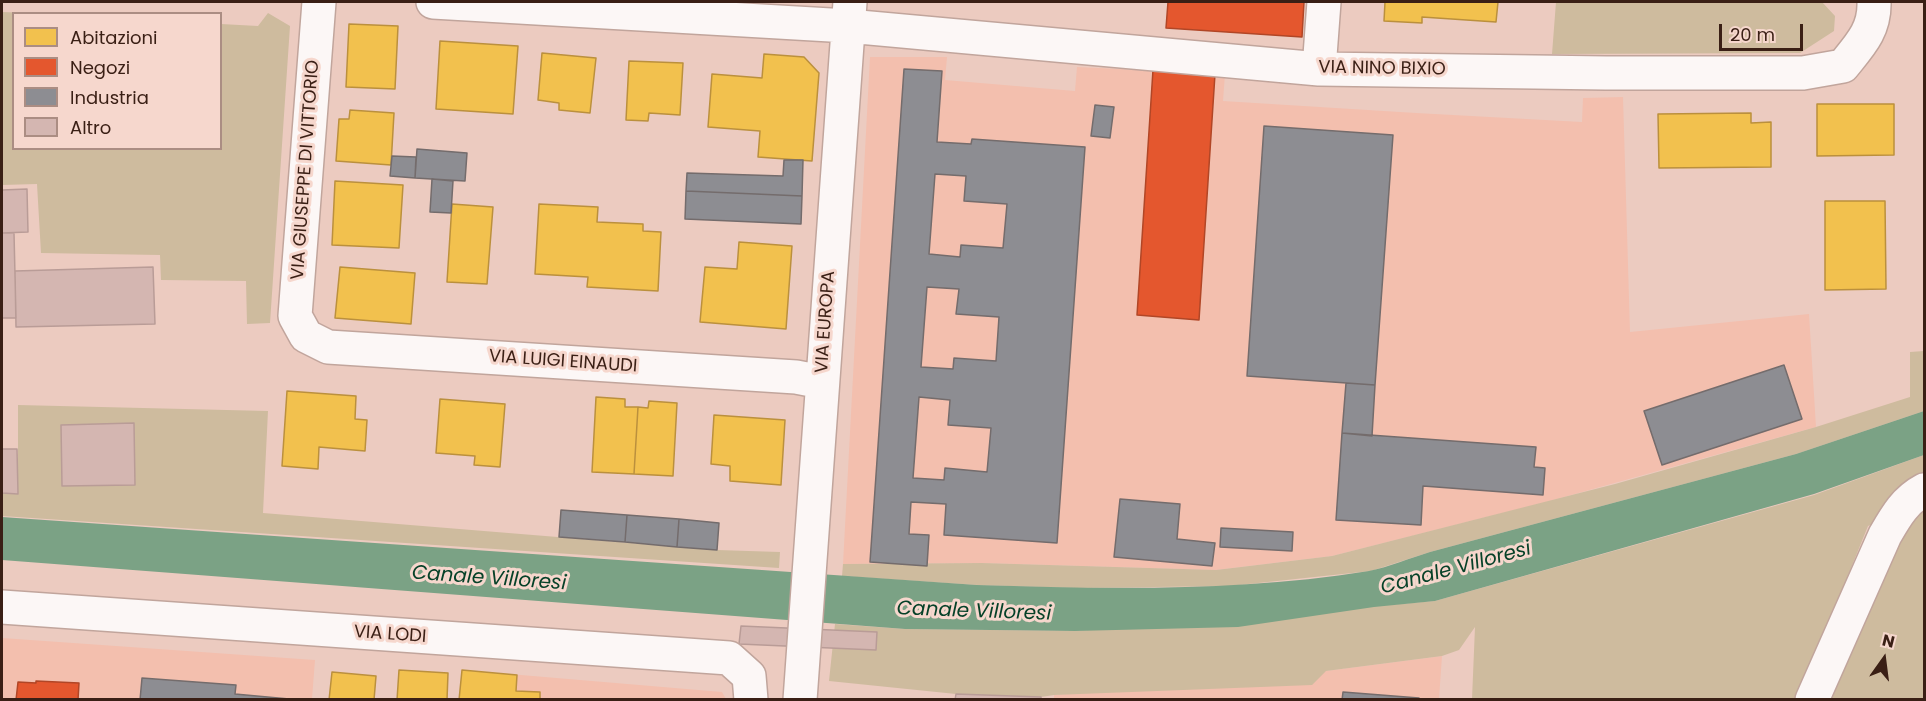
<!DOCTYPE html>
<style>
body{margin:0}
#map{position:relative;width:1926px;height:701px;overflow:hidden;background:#eccbc0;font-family:Poppins,sans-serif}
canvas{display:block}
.frame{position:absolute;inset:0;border:3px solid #3a1f15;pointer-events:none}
.legend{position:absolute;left:12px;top:12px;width:210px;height:138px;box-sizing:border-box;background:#f6d7cd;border:2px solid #ab8d83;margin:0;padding:8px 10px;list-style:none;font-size:18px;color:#3a1f15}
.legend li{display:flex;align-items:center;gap:12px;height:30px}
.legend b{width:30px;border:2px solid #ab8d83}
.north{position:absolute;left:1854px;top:629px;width:60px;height:60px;-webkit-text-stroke:4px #f6d7cd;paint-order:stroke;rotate:14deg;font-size:16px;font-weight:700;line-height:24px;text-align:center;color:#3a1f15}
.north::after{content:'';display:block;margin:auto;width:21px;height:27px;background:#3a1f15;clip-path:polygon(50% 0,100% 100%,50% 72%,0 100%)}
.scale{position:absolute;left:1719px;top:24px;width:84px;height:27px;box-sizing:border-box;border:3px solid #3a1f15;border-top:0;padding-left:8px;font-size:18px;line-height:21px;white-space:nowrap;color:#3a1f15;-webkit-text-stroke:4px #f6d7cd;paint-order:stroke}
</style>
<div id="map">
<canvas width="1926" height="701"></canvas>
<div class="frame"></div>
<ul class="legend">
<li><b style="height:16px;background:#f2c14e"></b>Abitazioni</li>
<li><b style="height:16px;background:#e4572e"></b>Negozi</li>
<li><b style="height:16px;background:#8d8d92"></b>Industria</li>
<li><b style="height:16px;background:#d4b6b1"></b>Altro</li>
</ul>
<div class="north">N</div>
<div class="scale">20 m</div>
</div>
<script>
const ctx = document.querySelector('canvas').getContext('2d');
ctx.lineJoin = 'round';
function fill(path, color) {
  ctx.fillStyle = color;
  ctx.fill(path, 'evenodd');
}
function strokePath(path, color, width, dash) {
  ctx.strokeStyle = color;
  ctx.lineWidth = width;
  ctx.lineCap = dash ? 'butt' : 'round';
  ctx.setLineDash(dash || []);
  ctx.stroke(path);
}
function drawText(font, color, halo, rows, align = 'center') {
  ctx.font = font + ' Poppins,sans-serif';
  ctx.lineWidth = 6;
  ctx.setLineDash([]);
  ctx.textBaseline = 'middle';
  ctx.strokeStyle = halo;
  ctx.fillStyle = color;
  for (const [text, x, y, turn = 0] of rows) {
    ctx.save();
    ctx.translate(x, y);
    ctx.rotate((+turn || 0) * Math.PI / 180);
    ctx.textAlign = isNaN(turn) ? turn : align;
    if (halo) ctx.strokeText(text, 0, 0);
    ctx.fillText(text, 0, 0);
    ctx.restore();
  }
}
fill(new Path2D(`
 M870,57H947L945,80L1075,91L1077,67L1225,74L1223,101L1416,113L1582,122L1583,98L1623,97L1630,332L1809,314L1816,427L1539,504L1332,556L1216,570L982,563L843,564Z
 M2,638L315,660L312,699H2Z
 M1442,656L1439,699L1054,700V695L1326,671Z
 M462,670L722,692L726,699L459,700Z`), '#f3bfae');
fill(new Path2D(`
 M1556,2H1822L1835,16L1834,31L1800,53L1552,54Z
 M2,12L32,13L14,14V148H220L221,24L258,26L268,13L290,26L270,323L247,324L246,281L161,280L160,255L41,253L37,184L2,185Z
 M1924,351V411L1796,454L1430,552L1371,571L1230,586L1076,588L977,585L842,576L843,564L982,563L1216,570L1332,556L1615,484L1816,427L1910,397V352Z
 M18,405L268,411L263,513L717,550L780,552L779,568L2,516V493L18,494Z
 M1924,455V504L1868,526L1798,699H1472L1475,627L1459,650L1442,656L1326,671L1312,685L1054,695L1041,697L956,694L829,681L835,624L905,629L1075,631L1435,601L1814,495Z
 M1924,505V699L1829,700L1906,528Z`), '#cebb9e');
fill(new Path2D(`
 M1924,411V455L1814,494L1435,601L1374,607L1238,627L1075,631L905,629L2,560V517L977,585C1107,589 1239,592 1369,571C1389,567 1410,558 1430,552L1796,454Z`), '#7ba285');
const homes = new Path2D(`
 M1385,2H1498L1496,22L1422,17V23L1384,21Z
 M349,24L398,26L395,89L346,87Z
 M440,41L518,46L513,114L436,109Z
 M542,53L596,58L590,113L559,110V103L538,100Z
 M764,54L804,57L819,73L812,161L758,157L760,131L708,127L712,74L762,78Z
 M629,61L683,63L680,115L649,113L648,121L626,120Z
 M1817,104H1894V155L1817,156Z
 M350,110L394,113L391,165L336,161L339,119H349Z
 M1751,113V123L1771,122V167L1659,168L1658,114Z
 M335,181L403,185L399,248L332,245Z
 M1825,201H1885L1886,289L1825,290Z
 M452,204L493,207L487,284L447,282Z
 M539,204L598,207L597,222L643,224V231L661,232L658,291L587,287L588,277L535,274Z
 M739,242L792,246L786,329L700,322L705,267L737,269Z
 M340,267L415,273L411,324L335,318Z
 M287,391L356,396L355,419L367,420L365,451L319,447L318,469L282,466Z
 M596,397L625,399V407H638L634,474L592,472Z
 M440,399L505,404L500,467L474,465L475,456L436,453Z
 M649,401L677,403L673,476L634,474L638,407L648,408Z
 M714,415L785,420L781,485L730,481V466L711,464Z
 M399,670L448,673L447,700H397Z
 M462,670L517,675L516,691L540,692V700H459Z
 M332,672L376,676L374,700H329Z`);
fill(homes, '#f2c14e');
strokePath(homes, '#bb903d', 1.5);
const shops = new Path2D(`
 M1168,2H1304L1302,37L1166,28Z
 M1153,70L1215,74L1199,320L1137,315Z
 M36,681L79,683L78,700H16L18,682L36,683Z`);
fill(shops, '#e4572e');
strokePath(shops, '#b14626', 1.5);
const industry = new Path2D(`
 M904,69L942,71L937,142L971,144L972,139L1085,147L1057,543L944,535L946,504L911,502L909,534L929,535L927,566L870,562ZM935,174L966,176L964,201L1007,204L1003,248L961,245L960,257L929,254ZM927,287L959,289L956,314L999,317L996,361L954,358L953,369L921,367ZM919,397L950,400L948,425L991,428L987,472L945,468L944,480L913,478Z
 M1095,105L1114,107L1110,138L1091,136Z
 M1264,126L1393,135L1375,385L1247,376Z
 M417,149L467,153L465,181L415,178Z
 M392,156L416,157L415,178L390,176Z
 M784,160H803L802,196L686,191L687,173L783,176Z
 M432,179L453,181L451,213L430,212Z
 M686,191L802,196L801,224L685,219Z
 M1784,365L1802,419L1662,465L1644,411Z
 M1346,383L1375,385L1372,436L1342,433Z
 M1342,433L1536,447L1534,467L1545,468L1543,495L1423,486L1421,525L1336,520Z
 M1120,499L1180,504L1177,539L1215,543L1212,566L1114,557Z
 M561,510L627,515L625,542L559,537Z
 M627,515L679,519L677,547L625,542Z
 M679,519L719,523L717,550L677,547Z
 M1221,528L1293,532L1292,551L1220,547Z
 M142,678L236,685L235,694L300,700H140Z
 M1343,692L1419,698V700H1342Z`);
fill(industry, '#8d8d92');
strokePath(industry, '#746c6c', 1.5);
const building = new Path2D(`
 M27,189L28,232L2,233V190Z
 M2,233H14L16,318H2Z
 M153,267L155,324L16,327L15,271Z
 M134,423L135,485L62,486L61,425Z
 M2,449H17L18,494L2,493Z
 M741,626L877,632L876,650L739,644Z
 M956,694L1041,697V700H955Z`);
fill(building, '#d4b6b1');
strokePath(building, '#b99c97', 1.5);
const minor = new Path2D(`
 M319,2L295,316L306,336L328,347L796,377L822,382
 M433,2L848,26L1319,69L1606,73H1803L1843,66C1860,45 1875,30 1874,2
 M1319,69L1324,2
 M2,607L729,658L749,676L751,700
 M800,700L850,2
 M1812,700L1885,535C1896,516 1905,500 1924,490`);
strokePath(minor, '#c1a59c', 36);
strokePath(minor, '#fcf7f6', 33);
drawText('18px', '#3a1f15', '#f6d7cd', [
 ["VIA NINO BIXIO",1382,69,1],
 ["VIA GIUSEPPE DI VITTORIO",306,170,-86],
 ["VIA EUROPA",826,322,-86],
 ["VIA LUIGI EINAUDI",563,362,4],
 ["VIA LODI",390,635,4]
]);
drawText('italic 20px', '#064128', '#f6d7cd', [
 ["Canale Villoresi",1456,569,-15],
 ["Canale Villoresi",489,579,4],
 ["Canale Villoresi",974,612,2]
]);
</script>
